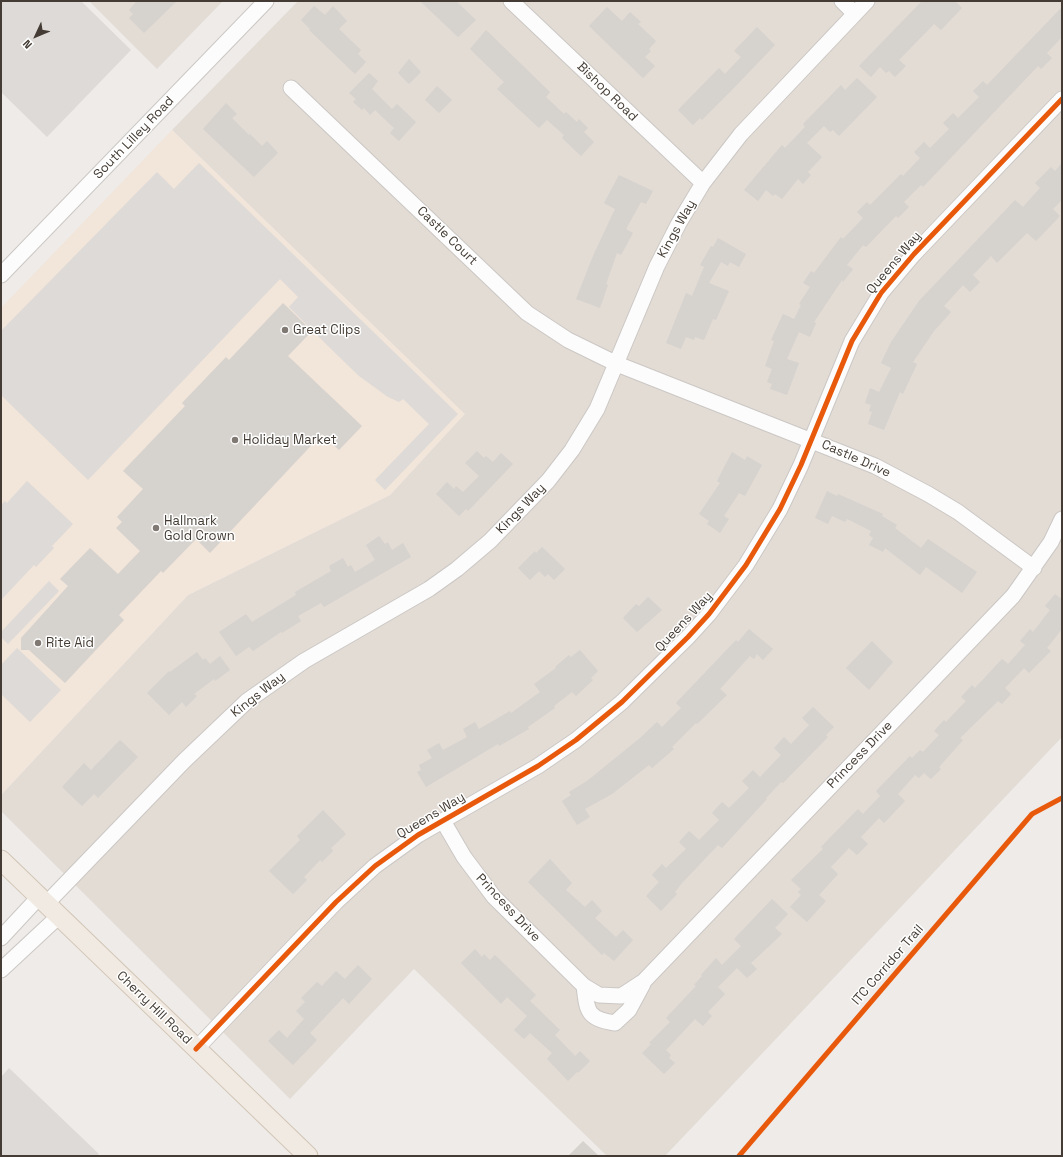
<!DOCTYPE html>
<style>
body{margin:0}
#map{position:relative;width:1063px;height:1157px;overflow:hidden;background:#eeebe8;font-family:"Space Grotesk",sans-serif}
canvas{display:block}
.frame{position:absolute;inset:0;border:2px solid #443c34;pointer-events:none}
.north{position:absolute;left:16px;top:16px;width:40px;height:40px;-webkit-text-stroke:3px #fff;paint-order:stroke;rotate:226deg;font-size:11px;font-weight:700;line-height:16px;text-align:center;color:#443c34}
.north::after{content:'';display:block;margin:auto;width:14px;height:18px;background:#443c34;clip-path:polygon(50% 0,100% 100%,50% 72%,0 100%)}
</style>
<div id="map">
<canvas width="1063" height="1157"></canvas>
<div class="frame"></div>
<div class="north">N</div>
</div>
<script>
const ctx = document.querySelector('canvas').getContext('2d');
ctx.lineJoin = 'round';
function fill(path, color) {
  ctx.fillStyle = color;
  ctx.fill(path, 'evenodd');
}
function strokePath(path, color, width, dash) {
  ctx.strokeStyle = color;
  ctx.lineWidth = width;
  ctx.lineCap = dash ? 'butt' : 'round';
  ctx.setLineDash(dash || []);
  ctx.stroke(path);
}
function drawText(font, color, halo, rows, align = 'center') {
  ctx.font = font + ' "Space Grotesk",sans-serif';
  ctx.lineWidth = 3;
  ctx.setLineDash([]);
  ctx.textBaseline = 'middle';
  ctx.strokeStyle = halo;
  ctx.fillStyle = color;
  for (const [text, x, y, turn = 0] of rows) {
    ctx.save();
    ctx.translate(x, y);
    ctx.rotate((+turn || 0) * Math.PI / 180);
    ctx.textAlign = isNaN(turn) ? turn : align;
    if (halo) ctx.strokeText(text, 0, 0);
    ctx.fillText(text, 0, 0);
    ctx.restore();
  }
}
fill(new Path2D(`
 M89,1H223L157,69Z
 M298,1H1062V737L665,1156H607L414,969L290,1099L1,811V795L188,595L390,495L464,414L172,130Z`), '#e3dcd5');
fill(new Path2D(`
 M172,130L465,414L390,495L188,595L1,795V308Z`), '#f2e5da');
fill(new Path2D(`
 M1,1H81L131,50L47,137L1,92Z
 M199,163L458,414L385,490L375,480L429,424L403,399L399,402L388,397L359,376L327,345L289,307L298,297L280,279L88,480L1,395V331L157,172L174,189Z
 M27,481L73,524L52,546L54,548L36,567L34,565L1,600V505L5,501L7,503Z
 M49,581L59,591L8,644L1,637V632Z
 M17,648L61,690L30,722L1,694V665Z
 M9,1068L99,1154L97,1156H1V1077Z`), '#dddad7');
fill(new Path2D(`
 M137,1H177L144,33L129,18L133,14L129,10Z
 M420,1H456L476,20L458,37Z
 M922,1H955L962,8L941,30L934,24L899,60L906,66L895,77L889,71L886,73L880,67L871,77L859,66Z
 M314,6L325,15L333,6L347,21L339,29L361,50L358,54L366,62L355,74L309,30L310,29L301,20Z
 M607,7L622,21L630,12L641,22L638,24L656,41L649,49L651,51L645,57L655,66L643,78L589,26Z
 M1062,7V37L1047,53L1052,58L1041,69L1038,66L923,187L921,185L904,202L909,207L898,218L896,216L866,247L863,245L847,265L853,269L843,282L842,280L814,322L816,323L810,337L799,332L787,359L799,363L787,395L770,389L772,384L767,382L772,369L765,366L774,341L771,340L783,314L794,319L801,305L799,304L810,287L803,283L811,271L814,273L841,237L843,239L863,218L857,212L867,202L870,205L901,174L903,176L920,158L914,152L924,142L930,148L949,129L943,123L953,113L958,118L979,97L973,91L983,81L987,85Z
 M757,27L775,45L730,92L702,120L700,118L693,125L678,110L719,68L725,74L741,57L734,51Z
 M486,30L550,92L546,97L564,114L566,112L577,122L579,119L588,128L584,132L594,142L581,156L562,138L564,135L547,120L539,128L497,89L504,82L470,49Z
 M409,59L421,72L409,84L398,73Z
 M369,73L378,81L372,89L392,109L397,104L416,122L399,141L390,133L394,128L375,110L370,115L364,108L362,110L353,102L356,99L349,93Z
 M857,78L877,97L839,136L833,130L830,132L824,126L807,143L822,157L808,172L811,175L803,184L798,179L782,199L775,194L773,196L766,190L758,201L744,190L782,145L785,148L805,127L803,124L841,85L845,90Z
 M437,86L452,100L439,113L425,100Z
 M226,103L237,114L232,118L249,135L250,134L262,146L267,141L278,153L254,177L203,129Z
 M1062,163V200L1053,209L1060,216L1036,241L1027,233L997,263L991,256L973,275L980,282L970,292L963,285L944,306L951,312L934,331L913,362L917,364L903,394L900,392L884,430L868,424L872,412L869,411L871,405L865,403L870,388L879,392L891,368L881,363L891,342L919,301L1015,200L1023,207L1040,188L1035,183L1051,167L1055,171Z
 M619,175L653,191L646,204L641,202L626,229L633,233L621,255L617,253L606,284L608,285L600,308L576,299L593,256L615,209L604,203Z
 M718,238L746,254L739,267L730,262L728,266L721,262L709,283L729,291L720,311L716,320L713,319L704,340L695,337L694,340L686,337L681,349L666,343L686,293L692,296L704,267L700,265L711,246L713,247Z
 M283,303L312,331L288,356L362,426L339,450L322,434L210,553L196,539L163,573L161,571L119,615L124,620L65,683L29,650H21V638L68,586L60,579L90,548L118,574L140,551L116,528L122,522L117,517L143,489L123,471L185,406L182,403L226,357L229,360Z
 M477,451L484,458L486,456L493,462L501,453L513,464L468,511L466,509L459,516L436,494L447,482L454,489L456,486L463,492L479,476L465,463Z
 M732,452L745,460L747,456L762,465L745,496L739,493L724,516L729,519L720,533L707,524L709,521L699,514L720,483L717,481Z
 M827,491L837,496L838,494L883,514L882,516L897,525L895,528L921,548L928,539L977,572L962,593L926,567L920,575L885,548L883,552L869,545L873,538L869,535L871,531L847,519L845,522L832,516L828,524L815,518Z
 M379,536L385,544L388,542L392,550L403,543L411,557L324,607L321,603L298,616L301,621L282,633L281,632L253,651L249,647L236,656L219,632L246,614L252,622L296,595L295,592L331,571L329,566L343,558L348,567L351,565L355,572L375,560L366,545Z
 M542,547L565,569L554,580L548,574L545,577L539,571L530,580L518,568L535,551L536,553Z
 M1055,594L1060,598L1062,596V629L1047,648L1051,651L1029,673L1024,668L1005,688L1011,694L1002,704L998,701L960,738L963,740L939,767L941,769L931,779L924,773L919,778L915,775L898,794L905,801L884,823L879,818L861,837L868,844L857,855L849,848L831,867L838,874L819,895L826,901L807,922L790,907L801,895L798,892L801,889L791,880L823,849L821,847L858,809L863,814L880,796L876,791L910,756L912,758L920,750L923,752L939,735L934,731L944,720L946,722L966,701L961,697L972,685L975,688L1002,659L1008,664L1025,645L1020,641L1030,629L1033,632L1050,610L1045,606Z
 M648,597L662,610L637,632L623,618L636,604L639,606Z
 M749,629L773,649L763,660L757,654L754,659L750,656L720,689L727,695L697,724L696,723L672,747L674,749L652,768L649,765L612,794L585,809L590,817L577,825L562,801L571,795L569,792L587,781L640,738L657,722L662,727L681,708L676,703L736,640L738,642Z
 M872,641L893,662L869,690L846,668Z
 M580,650L598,671L591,678L593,680L576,696L572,692L554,706L555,708L528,727L529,729L499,746L498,744L426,787L417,772L421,770L419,765L432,758L427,750L439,743L443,750L467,737L463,729L475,722L479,729L510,711L511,713L540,692L534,684L556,668L555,667L569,655L571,657Z
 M197,652L203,660L205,658L210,664L220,656L230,670L215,681L214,679L194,694L197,696L186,707L182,702L169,715L147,693L169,671L170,672Z
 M813,707L834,727L826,735L828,737L783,783L781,782L766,798L767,799L722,848L718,845L682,883L675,892L677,894L661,911L646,896L659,882L652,875L662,864L666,868L686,849L679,842L689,831L699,840L719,820L712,813L722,802L729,808L749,788L742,781L753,770L760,777L781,755L774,748L784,737L791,744L809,725L802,718Z
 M120,740L138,757L98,798L94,794L82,806L62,787L84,763L91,770Z
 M323,810L346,834L331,848L333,851L322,862L320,860L304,877L307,880L293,894L269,871L300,840L297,836Z
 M550,859L572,883L566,890L585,907L592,900L602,911L595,918L616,937L623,930L633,940L614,961L604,953L602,955L528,882Z
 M772,899L788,914L775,928L782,934L751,963L757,969L747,978L737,968L718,987L725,994L708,1012L712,1016L703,1026L695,1019L666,1050L671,1055L669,1058L675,1063L664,1074L642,1053L651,1044L649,1043L670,1022L666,1018L696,986L694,985L702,976L701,975L716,958L722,965L741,946L734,939Z
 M475,949L482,957L484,954L490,960L495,955L536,995L530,1001L560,1030L555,1035L575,1056L580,1051L590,1061L578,1073L577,1072L568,1081L547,1059L552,1053L530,1033L524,1039L514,1030L527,1016L507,997L501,1004L461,963Z
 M358,965L372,979L349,1004L343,998L310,1033L317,1040L293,1065L268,1041L279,1030L287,1038L304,1019L296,1011L305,1002L301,998L317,982L322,986L336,971L345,979Z
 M583,1141L599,1156H568Z`), '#d6d2ce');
const minor = new Path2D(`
 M511,1L703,183
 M842,1L855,14
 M291,88L527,313L568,340L617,364L875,466L928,494L958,512L1034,568
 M1,275L266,1
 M443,821L464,857L494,897L584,986L599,995L621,996L644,981L1013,596L1051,542L1062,519
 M46,904L184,761L247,701L304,661L429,589L457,569L490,541L548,481L572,450L597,409L657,266L679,223L703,183L741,134L867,1
 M1,938L39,897
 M1,970L59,916
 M584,986C587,1011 587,1019 615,1023L629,1010L643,984
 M196,1049L336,902L375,866L418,835L538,766L576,740L622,702L688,637L709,614L746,565L780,509L801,465L852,341L881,293L914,254L1062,99`);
const major = new Path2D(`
 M1,860L308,1156`);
strokePath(minor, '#cbc7c4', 17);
strokePath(major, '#d1c5b5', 21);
strokePath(minor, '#fcfcfc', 15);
strokePath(major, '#f1eae2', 19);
strokePath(new Path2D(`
 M196,1049L336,902L375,866L418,835L538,766L576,740L622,702L688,637L709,614L746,565L780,509L801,465L852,341L881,293L914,254L1062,99
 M739,1156L1032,814L1062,798`), '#e8590c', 5);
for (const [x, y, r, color] of [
 [285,330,4,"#807973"],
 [235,440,4,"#807973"],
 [156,528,4,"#807973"],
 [38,643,4,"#807973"]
]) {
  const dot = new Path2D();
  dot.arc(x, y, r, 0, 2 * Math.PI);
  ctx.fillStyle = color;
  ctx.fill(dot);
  strokePath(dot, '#fff', 1.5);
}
drawText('13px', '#443c34', '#fff', [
 ["Bishop Road",607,92,44],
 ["South Lilley Road",134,138,-46],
 ["Kings Way",677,229,-61],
 ["Castle Court",447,236,44],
 ["Queens Way",894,263,-50],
 ["Castle Drive",856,459,24],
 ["Kings Way",521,509,-46],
 ["Queens Way",684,622,-47],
 ["Kings Way",258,695,-38],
 ["Princess Drive",860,755,-46],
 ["Queens Way",431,816,-31],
 ["Princess Drive",508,908,47],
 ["ITC Corridor Trail",888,965,-49],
 ["Cherry Hill Road",154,1008,44]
]);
drawText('13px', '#443c34', '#fff', [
 ["Great Clips",293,330],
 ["Holiday Market",243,440],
 ["Hallmark",164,521],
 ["Gold Crown",164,536],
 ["Rite Aid",46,643]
], 'left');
</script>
